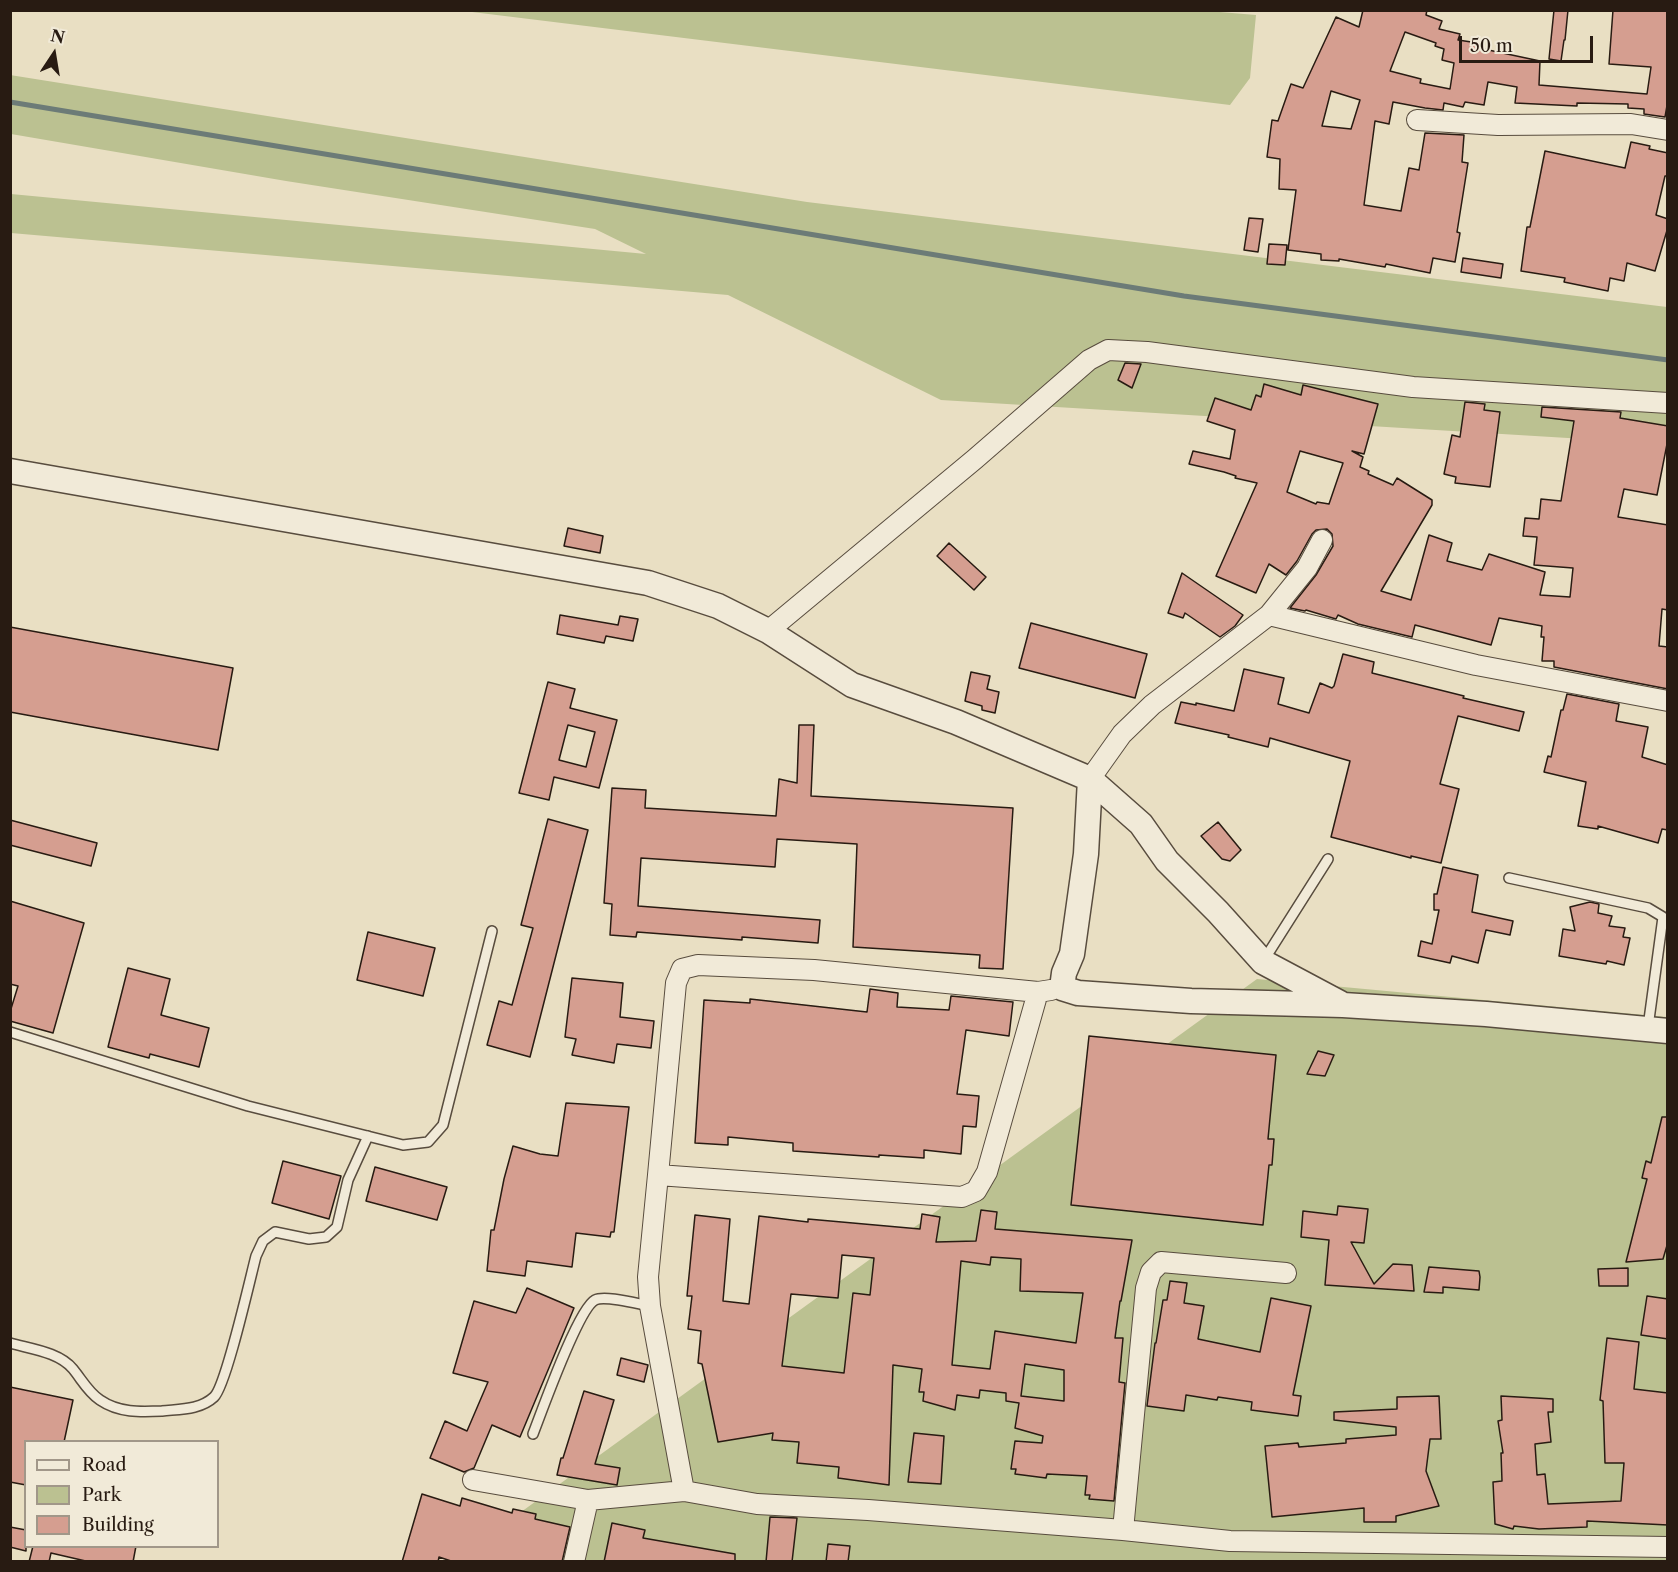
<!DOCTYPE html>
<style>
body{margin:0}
#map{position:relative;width:1678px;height:1572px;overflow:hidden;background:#e9dfc3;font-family:"Libre Caslon Text",serif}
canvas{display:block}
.frame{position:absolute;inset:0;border:12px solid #281b12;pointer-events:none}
.legend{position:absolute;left:24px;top:1440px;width:195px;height:108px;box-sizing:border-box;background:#f1ead8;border:2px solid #a19789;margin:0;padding:8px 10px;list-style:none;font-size:18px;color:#281b12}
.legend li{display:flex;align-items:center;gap:12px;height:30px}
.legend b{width:30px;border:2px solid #a19789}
.north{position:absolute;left:24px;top:24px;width:60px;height:60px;-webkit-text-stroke:4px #f1ead8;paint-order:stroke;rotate:12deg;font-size:16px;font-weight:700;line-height:24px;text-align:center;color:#281b12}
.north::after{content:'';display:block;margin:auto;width:21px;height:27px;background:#281b12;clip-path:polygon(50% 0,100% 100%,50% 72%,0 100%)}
.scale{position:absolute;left:1459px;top:36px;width:134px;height:27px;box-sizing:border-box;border:3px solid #281b12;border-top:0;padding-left:8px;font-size:18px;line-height:21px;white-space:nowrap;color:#281b12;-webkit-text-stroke:4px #f1ead8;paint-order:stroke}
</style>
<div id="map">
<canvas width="1678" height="1572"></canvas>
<div class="frame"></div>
<ul class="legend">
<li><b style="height:8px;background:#f1ead8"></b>Road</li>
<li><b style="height:16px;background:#bbc191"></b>Park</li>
<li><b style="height:16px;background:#d59e90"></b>Building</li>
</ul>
<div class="north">N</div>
<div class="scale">50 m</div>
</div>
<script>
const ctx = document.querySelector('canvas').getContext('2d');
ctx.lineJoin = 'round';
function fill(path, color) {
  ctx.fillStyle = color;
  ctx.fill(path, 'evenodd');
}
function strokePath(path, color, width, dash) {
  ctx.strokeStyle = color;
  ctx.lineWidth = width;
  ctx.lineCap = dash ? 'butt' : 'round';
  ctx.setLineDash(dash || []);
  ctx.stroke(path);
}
fill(new Path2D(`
 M1196,10L1256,15L1250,78L1230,105L464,11Z
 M10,75L807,202L1667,307V444L941,400L728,295L11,233V194L646,254L595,229L286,181L11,134Z
 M1257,979L1667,1017V1561L452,1562Z`), '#bbc191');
strokePath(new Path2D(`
 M10,102L1184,296L1668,360`), '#6c7b77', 5);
const building = new Path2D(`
 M1363,10H1427L1426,15L1442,21L1439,29L1460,34L1458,40L1478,43L1477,47L1479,48L1540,61L1539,85L1647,94L1651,67L1609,64L1613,10H1668V100L1665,117L1644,114V109L1628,108V104L1577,103V106L1515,103L1517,87L1488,82L1484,105L1465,102L1463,107L1444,103L1443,110L1425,108L1393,102L1389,124L1375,121L1364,205L1401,211L1409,168L1419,170L1425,133L1464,135L1462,162L1468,163L1457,232L1460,233L1455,262L1433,258L1430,273L1386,264L1385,267L1339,259V261L1321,260V254L1288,250L1296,190L1279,189L1280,159L1267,157L1272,120L1278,121L1291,84L1303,88L1336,17L1359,27ZM1405,32L1436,43L1435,46L1444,49L1442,60L1454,63L1450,89L1420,83L1421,79L1390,71ZM1331,91L1360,100L1351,129L1322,126Z
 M1554,10H1568L1565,40H1564L1561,61L1549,59Z
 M1631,142L1650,146L1649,149L1668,153V176H1665L1656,215L1668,219V227L1655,271L1627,263L1624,281L1610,278L1608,291L1564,282L1565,278L1521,271L1527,227H1530L1545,151L1625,168Z
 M1249,218L1263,219L1258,252L1244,250Z
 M1269,244L1287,245L1285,265L1267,264Z
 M1463,258L1503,264L1501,278L1461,272Z
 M1125,363L1141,364L1132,388L1118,380Z
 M1264,384L1301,395L1303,385L1378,404L1364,454L1352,451L1363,457L1360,467L1369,471L1368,474L1393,485L1397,478L1432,500V505L1381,591L1411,600L1429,535L1452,543L1447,561L1482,570L1489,554L1545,572L1540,595L1570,597L1573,568L1534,565L1537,537L1523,536L1525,518L1539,519L1541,499L1561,501L1574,421L1541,417L1542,407L1621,412L1620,418L1668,426V439L1657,495L1624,489L1618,517L1668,525V610L1662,609L1659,646L1668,647V689L1554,667V661H1542L1544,637H1541L1542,626L1499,618L1491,645L1415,625L1412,637L1358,624L1338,615L1336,619L1306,610L1305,611L1290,608L1316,575L1333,546L1332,534L1327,529L1316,530L1312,534L1297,561L1286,575L1269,564L1256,593L1216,576L1257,483L1235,478L1236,476L1224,472L1189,464L1193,451L1230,459L1235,430L1207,421L1215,398L1251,410L1256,395L1261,397ZM1300,451L1343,463L1329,504L1317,502L1316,504L1287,492Z
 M1465,402L1485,404L1484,410L1500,412L1490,487L1455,483L1456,477L1444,474L1452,435L1460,437Z
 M568,528L603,536L600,553L564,546Z
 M949,543L986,577L974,590L937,556Z
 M1182,573L1243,615L1235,626L1220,637L1185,613L1183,618L1168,613Z
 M560,615L618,625L620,616L638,619L633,641L606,636L604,643L557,634Z
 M1031,623L1147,654L1135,698L1019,668Z
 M10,627L233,668L218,750L10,712Z
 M1343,654L1374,662L1372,673L1464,696L1463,698L1524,712L1519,731L1458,716L1440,784L1459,789L1441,863L1411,856V858L1331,837L1350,761L1270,738L1268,747L1228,737L1229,735L1175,723L1181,702L1196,705V703L1234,711L1244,669L1284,678L1278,704L1309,713L1320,683L1332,688L1334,686Z
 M971,672L990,676L987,689L999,692L995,713L982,710V706L965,701Z
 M548,682L575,689L570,708L617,720L599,788L554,777L549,800L519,793ZM568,725L595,732L586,767L559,760Z
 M1567,694L1619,704L1616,721L1648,727L1642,757L1668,765V830L1662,829L1658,843L1598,826V829L1578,826L1586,782L1544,772L1548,756L1551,757L1561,710H1563Z
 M799,725H814L811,796L1013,808L1003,969L979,968L980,955L853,947L857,844L777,839L775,867L641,858L638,906L820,920L818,943L742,937V940L637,932L636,937L610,935L612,904L604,903L612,788L646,790L645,808L776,816L779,779L797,783Z
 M548,819L588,830L530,1057L487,1045L499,1001L512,1005L533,928L521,925Z
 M10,820L97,843L91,866L10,845Z
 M1218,822L1241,850L1230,861L1222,859L1201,836Z
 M1443,867L1478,875L1472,912L1513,921L1510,935L1486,930L1478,963L1452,956L1450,963L1418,956L1421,941L1432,944L1439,910H1434V894H1437Z
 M10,901L84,923L53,1033L10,1021V1012L18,986L10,984Z
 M1590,902L1599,904L1598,913L1612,916L1609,926L1625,928L1623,937L1630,938L1624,965L1607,961L1606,964L1559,956L1563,929L1575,931L1570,907Z
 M368,932L435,948L423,996L357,980Z
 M128,968L170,979L161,1015L209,1028L199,1067L150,1054L149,1058L108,1047Z
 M572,978L623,983L620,1017L654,1021L651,1048L617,1044L614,1063L572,1055L576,1039L565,1037Z
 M870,989L898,993L897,1007L949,1010L951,996L1013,1002L1009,1036L966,1030L957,1094L979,1096L976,1127L963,1126L961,1154L924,1150V1158L879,1155V1157L793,1151V1143L728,1137V1145L695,1143L704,1000L750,1003V999L867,1012Z
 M1089,1036L1276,1055L1268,1139H1274L1272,1165H1269L1263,1225L1071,1205Z
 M1318,1051L1334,1055L1325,1076L1307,1074Z
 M566,1103L629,1107L614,1232H611L610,1237L576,1233L572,1267L527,1261L525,1276L487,1271L491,1230H494L504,1179L513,1146L540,1154L558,1156Z
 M1662,1117H1668V1242L1663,1259L1626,1262L1647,1179L1642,1178L1646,1161L1651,1163Z
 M283,1161L341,1176L329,1219L272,1203Z
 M375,1167L447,1187L437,1220L366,1201Z
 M1338,1206L1368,1209L1364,1243L1351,1242L1374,1284L1393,1264L1412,1265L1414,1291L1325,1285L1329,1240L1301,1237L1303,1211L1337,1215Z
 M981,1210L997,1212L995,1229L1132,1240L1121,1301H1120L1115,1338H1123L1119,1382L1125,1383L1114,1501L1089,1499L1090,1495H1085L1087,1476L1047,1474L1046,1478L1015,1474L1016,1469H1011L1015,1441L1042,1443L1043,1436L1015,1428L1019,1403L1006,1401V1393L980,1390L979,1398L957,1395L955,1410L923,1401L924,1392H919L922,1369L893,1365L889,1485L838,1478L839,1467L797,1463L799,1442L772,1440L773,1433L718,1442L702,1364L698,1363L701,1331L688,1329L692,1296H687L695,1215L730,1219L723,1301L749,1304L759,1216L808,1222V1219L920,1229L922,1214L940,1217L936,1242L976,1241ZM842,1255L874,1258L870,1295L853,1293L844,1373L782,1366L791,1294L838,1298ZM991,1257L1021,1259L1020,1291L1083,1293L1076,1343L995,1331L990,1369L952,1365L961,1261L990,1265ZM1025,1364L1064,1370V1401L1021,1396Z
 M1429,1267L1479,1271L1480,1277L1479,1290L1443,1287V1293L1424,1292Z
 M1628,1268V1286H1599L1598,1269Z
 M1170,1281L1187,1283L1184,1303L1204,1306L1198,1339L1260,1352L1271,1298L1311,1306L1293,1395L1301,1396L1298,1416L1251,1410L1252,1402L1218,1397L1217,1400L1186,1395L1184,1411L1147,1406L1155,1343H1156L1163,1300H1167Z
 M527,1288L574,1308L520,1437L492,1425L474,1468L464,1472L430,1458L445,1421L467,1431L488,1382L453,1373L474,1301L516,1313Z
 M1647,1296L1668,1299V1339L1641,1335Z
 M1607,1338L1639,1342L1634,1389L1668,1393V1525L1587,1521V1527L1539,1529L1514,1526L1513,1529L1495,1524L1493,1482L1502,1481L1501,1453H1503L1498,1421L1502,1420L1501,1396L1553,1399V1412H1548L1551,1442L1535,1444L1537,1475L1545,1474L1548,1504L1621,1501L1624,1463H1605L1603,1401L1600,1400Z
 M621,1358L648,1365L644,1382L617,1375Z
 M10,1387L73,1400L64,1442H26V1485L10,1482Z
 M584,1391L614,1400L595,1464L620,1468L617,1485L557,1475L561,1458H563Z
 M1439,1396L1441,1439H1430L1426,1471L1439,1506L1396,1516V1522H1364V1508L1272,1517L1265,1446L1298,1443L1299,1447L1346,1443V1439L1396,1435V1427L1334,1420V1412L1397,1409V1397Z
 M914,1433L944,1436L941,1484L908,1482Z
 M422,1494L460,1506L462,1498L512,1513L513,1509L536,1514L535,1519L570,1527L562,1562H454L439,1557L438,1562H402Z
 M770,1517L797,1518L792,1562H766Z
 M612,1523L645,1530L643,1538L735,1554V1562H604Z
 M10,1527L26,1530V1551L10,1547Z
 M828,1544L850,1546L848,1562H826Z
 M33,1546H136L133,1562H90L51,1553L49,1562H29Z`);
fill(building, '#d59e90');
strokePath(building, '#281b12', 1.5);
const service = new Path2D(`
 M1509,878L1648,908L1663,917L1648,1027
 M1264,960L1328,859
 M10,1032L248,1106L403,1145L428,1142L443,1125L492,931
 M10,1343C31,1349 59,1352 73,1369C82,1380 88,1392 100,1400C119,1413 140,1412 162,1411C180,1409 200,1410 214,1397C226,1386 250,1279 256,1256L263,1241L275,1232L309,1239L326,1237L337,1227L348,1180L368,1136
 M533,1434C542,1411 578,1309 595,1300C605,1295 638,1304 650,1306`);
const minor = new Path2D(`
 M1417,120L1498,125L1631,124L1668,130
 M1269,615L1476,665L1668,701
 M768,631L975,459L1089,360L1108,350L1147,352L1413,387L1668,403
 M1090,779L1122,734L1152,705L1269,615L1307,568L1322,540
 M658,1175L676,983L682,969L698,965L814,970L1038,992L1051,990
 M473,1480L588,1500L684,1491L757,1504L868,1510L1123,1530L1230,1541L1668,1547
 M684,1491L650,1306L648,1277L658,1175L962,1197L976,1191L987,1172L1038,992
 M1123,1530L1146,1288L1151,1272L1161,1262L1286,1273
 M574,1562L588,1500`);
const tertiary = new Path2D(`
 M10,471L648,583L718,606L768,631L852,685L956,722L1090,779L1086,854L1072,954L1064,973L1062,988L1078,993L1191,1001L1343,1005L1486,1014L1668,1031
 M1090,779L1141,824L1167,861L1218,912L1263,962L1340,1003`);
strokePath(service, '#584c3e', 12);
strokePath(minor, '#584c3e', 22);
strokePath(tertiary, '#584c3e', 27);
strokePath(service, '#f1ead8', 9);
strokePath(minor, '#f1ead8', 20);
strokePath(tertiary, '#f1ead8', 24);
</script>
